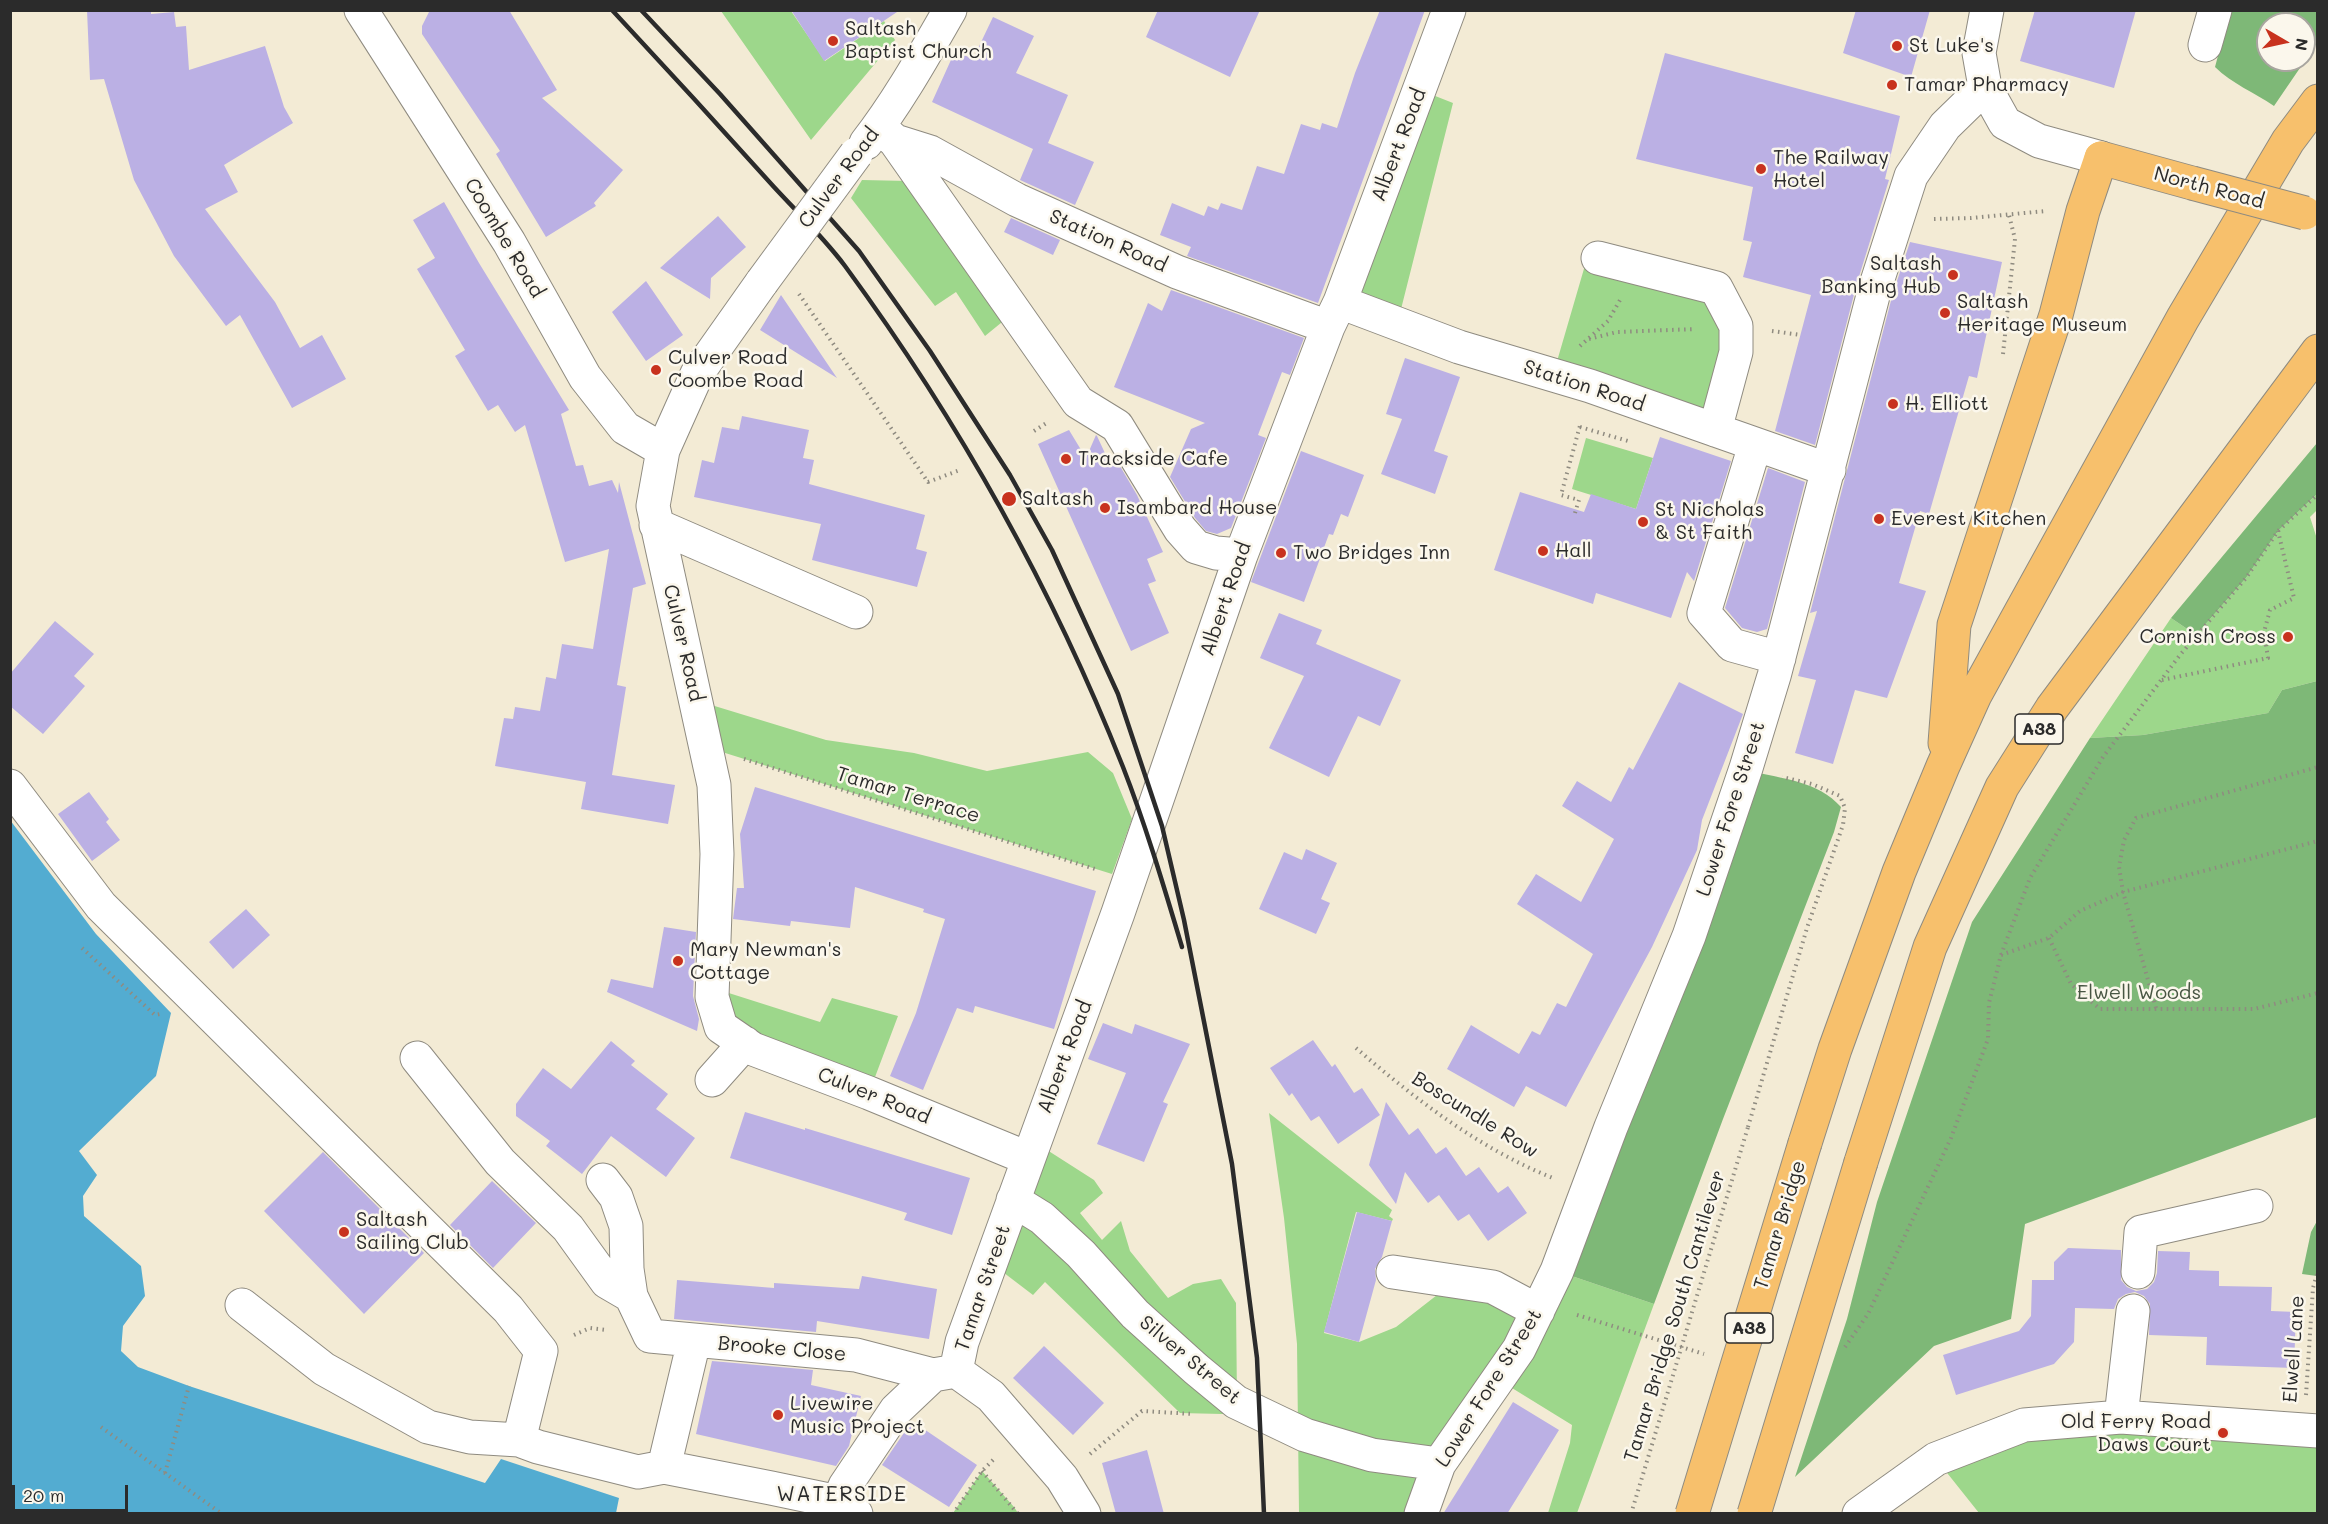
<!DOCTYPE html>
<style>
body{margin:0}
#map{position:relative;width:2328px;height:1524px;overflow:hidden;background:#f3ebd5;font-family:Mali,sans-serif}
canvas{display:block}
.frame{position:absolute;inset:0;border:12px solid #2b2b2b;pointer-events:none}
.north{position:absolute;left:2256px;top:12px;width:60px;height:60px;box-sizing:border-box;background:#fbf7ec;border:2px solid #a8a59f;border-radius:50%;rotate:99deg;font-size:16px;font-weight:700;line-height:24px;text-align:center;color:#2b2b2b}
.north::after{content:'';display:block;margin:auto;width:21px;height:27px;background:#c8321e;clip-path:polygon(50% 0,100% 100%,50% 72%,0 100%)}
.scale{position:absolute;left:12px;top:1485px;width:116px;height:27px;box-sizing:border-box;border:3px solid #2b2b2b;border-top:0;padding-left:8px;font-size:18px;line-height:21px;white-space:nowrap;color:#2b2b2b;-webkit-text-stroke:4px #fbf7ec;paint-order:stroke}
</style>
<div id="map">
<canvas width="2328" height="1524"></canvas>
<div class="frame"></div>
<div class="north">N</div>
<div class="scale">20 m</div>
</div>
<script>
const ctx = document.querySelector('canvas').getContext('2d');
ctx.lineJoin = 'round';
function fill(path, color) {
  ctx.fillStyle = color;
  ctx.fill(path, 'evenodd');
}
function strokePath(path, color, width, dash) {
  ctx.strokeStyle = color;
  ctx.lineWidth = width;
  ctx.lineCap = dash ? 'butt' : 'round';
  ctx.setLineDash(dash || []);
  ctx.stroke(path);
}
function drawText(font, color, halo, rows, align = 'center') {
  ctx.font = font + ' Mali,sans-serif';
  ctx.lineWidth = 5;
  ctx.setLineDash([]);
  ctx.textBaseline = 'middle';
  ctx.strokeStyle = halo;
  ctx.fillStyle = color;
  for (const [text, x, y, turn = 0] of rows) {
    ctx.save();
    ctx.translate(x, y);
    ctx.rotate((+turn || 0) * Math.PI / 180);
    ctx.textAlign = isNaN(turn) ? turn : align;
    if (halo) ctx.strokeText(text, 0, 0);
    ctx.fillText(text, 0, 0);
    ctx.restore();
  }
}
fill(new Path2D(`
 M721,11H791L825,61L884,21L895,40L811,140Z
 M1420,90L1453,103L1397,325L1340,302Z
 M862,180L909,181L1007,318L985,336L956,292L935,306L851,198Z
 M1588,255L1672,276L1736,326L1715,430L1553,375Z
 M1586,438L1653,458L1636,509L1572,489Z
 M2317,494V510L2310,517L2317,539V681L2282,690L2268,713L2143,735L2090,738L2171,618L2196,635L2246,578L2278,531Z
 M695,700L826,740L914,753L987,771L1088,752L1113,773L1132,819L1112,874L706,747Z
 M713,988L820,1022L832,998L898,1016L869,1093L753,1049Z
 M1269,1113L1392,1210L1389,1216L1393,1219L1392,1221L1356,1212L1324,1333L1359,1342L1396,1327L1455,1281L1538,1310L1557,1271L1654,1304L1577,1513H1548L1570,1443L1572,1425L1499,1380L1421,1513H1299L1297,1344L1284,1218Z
 M1033,1141L1094,1180L1103,1193L1080,1213L1102,1240L1121,1221L1130,1251L1168,1298L1193,1284L1221,1279L1236,1303L1237,1402L1264,1415L1180,1413L1045,1282L1033,1295L991,1263Z
 M2018,1427L2317,1431V1513H1979L1936,1459Z
 M982,1471L1014,1507L1018,1513H953Z`), '#9dd78b');
fill(new Path2D(`
 M2230,11H2317V43L2274,106C2254,92 2232,84 2215,67ZM2268,24H2304V60H2268Z
 M2317,443V494L2278,531L2246,578L2196,635L2171,618Z
 M2317,681V1117L2025,1224L2011,1319L1934,1346L1795,1477L1847,1319L1877,1202L1972,922L2090,738L2143,735L2268,713L2282,690Z
 M1750,771C1783,779 1818,781 1841,807L1834,832L1723,1119L1654,1304L1557,1271Z
 M2317,1221V1276L2302,1274L2311,1232Z`), '#7eb877');
fill(new Path2D(`
 M10,820L96,934L171,1013L156,1076L79,1151L97,1175L83,1196L84,1216L141,1266L145,1296L123,1326L121,1351L138,1367L189,1386L485,1483L501,1459L619,1498L616,1513H11Z`), '#53acd1');
fill(new Path2D(`
 M87,10H151V14L174,12L176,27L186,26L189,70L265,46L284,107L293,123L224,165L238,192L205,209L275,302L300,348L322,335L346,379L292,408L240,315L226,326L174,256L134,180L104,79L90,80Z
 M430,10H509L557,90L542,98L623,170L594,203L596,206L546,237L496,154L500,151L422,34V26Z
 M791,10H900L824,61Z
 M1158,10H1260L1230,77L1146,37Z
 M1380,10H1425L1318,303L1187,256L1191,247L1160,235L1172,203L1204,216L1208,206L1218,210L1221,203L1242,210L1257,166L1284,174L1301,124L1320,130L1322,123L1337,128L1355,73Z
 M1856,10H1930L1911,77L1843,53Z
 M2035,10H2136L2114,88L2020,61Z
 M993,17L1034,36L1016,73L1068,95L1048,143L1094,162L1075,205L1020,180L1033,149L932,102L955,51L973,59Z
 M1665,53L1900,116L1885,179L1889,180L1857,283L1815,445L1775,431L1811,295L1743,277L1752,242L1743,240L1753,187L1636,159Z
 M444,202L479,263L569,410L561,414L576,466L583,465L589,486L612,480L618,493L619,482L646,584L633,588L617,685L626,687L612,775L675,785L668,824L581,809L586,782L495,766L504,718L513,719L515,707L540,711L546,677L556,679L562,644L593,649L609,549L565,562L525,425L515,432L498,405L488,411L455,356L465,350L417,269L435,258L413,220Z
 M718,216L746,247L711,278L710,299L660,268Z
 M1011,218L1060,240L1053,255L1004,232Z
 M1910,242L2002,262L1977,378L1969,376L1929,514L1920,511L1899,583L1926,591L1887,698L1855,690L1833,764L1795,753L1816,680L1798,676L1817,611L1810,613L1893,293Z
 M646,281L683,335L646,361L612,312Z
 M1171,290L1304,338L1290,375L1282,372L1258,435L1266,438L1231,528L1217,534L1206,531L1195,518L1170,477L1191,429L1205,423L1114,387L1148,303L1162,311Z
 M781,295L837,378L760,330Z
 M1405,358L1460,377L1434,451L1448,456L1435,494L1381,474L1402,419L1386,414Z
 M742,416L809,430L803,458L814,460L809,484L925,515L916,549L927,552L917,587L812,560L821,524L694,497L702,460L714,463L722,427L739,430Z
 M1069,430L1086,458L1096,435L1097,436L1110,464L1117,461L1137,495L1163,552L1147,559L1156,581L1148,584L1169,633L1131,651L1038,444Z
 M1660,437L1731,461L1694,581L1687,572L1671,618L1596,593L1593,604L1494,570L1520,492L1584,512L1591,494L1636,509Z
 M1301,451L1364,475L1348,517L1341,514L1333,535L1329,534L1304,602L1251,582Z
 M1768,468L1805,482L1767,629L1757,632L1742,628L1725,608Z
 M1279,613L1322,630L1316,644L1401,680L1380,726L1358,716L1329,777L1269,748L1304,676L1260,658Z
 M55,621L94,654L74,676L85,686L43,734L10,706V674Z
 M1679,682L1743,714L1702,820L1697,850L1652,947L1566,1107L1526,1086L1514,1107L1447,1069L1471,1025L1519,1054L1532,1031L1540,1035L1557,1003L1566,1007L1593,954L1517,904L1536,874L1581,902L1614,839L1562,806L1577,781L1611,802L1629,767L1633,770Z
 M755,787L1096,891L1054,1029L975,1006L973,1013L957,1008L923,1090L890,1076L916,1013L945,919L923,912L924,909L855,887L850,928L791,921L790,926L733,919L737,888H744L740,834Z
 M89,792L109,819L106,822L120,840L92,861L58,814Z
 M1306,849L1337,863L1321,899L1330,903L1316,934L1259,909L1284,852L1302,860Z
 M246,909L270,935L233,969L209,942Z
 M664,927L696,932L693,996L699,1019L697,1031L607,992L611,979L653,988Z
 M1103,1023L1132,1034L1135,1024L1190,1044L1163,1102L1168,1104L1144,1162L1097,1144L1126,1073L1088,1059Z
 M1313,1040L1332,1067L1335,1064L1354,1093L1362,1088L1380,1115L1338,1144L1319,1116L1311,1121L1292,1093L1289,1096L1270,1068Z
 M611,1041L635,1061L631,1065L668,1094L656,1109L695,1138L666,1177L611,1136L582,1174L546,1146L550,1141L516,1116V1104L543,1068L571,1089Z
 M1386,1102L1409,1135L1418,1128L1436,1154L1446,1147L1466,1176L1479,1167L1498,1193L1508,1186L1527,1213L1488,1241L1469,1214L1458,1221L1439,1195L1428,1203L1405,1172L1396,1204L1369,1165Z
 M745,1112L805,1130V1128L970,1178L952,1235L904,1220L907,1213L730,1158Z
 M323,1152L424,1253L364,1314L264,1211Z
 M492,1181L536,1223L493,1268L450,1225Z
 M1357,1212L1392,1221L1382,1257L1375,1269L1376,1280L1359,1342L1324,1332Z
 M2068,1248L2121,1250V1280L2127,1287L2136,1291L2147,1289L2154,1282L2157,1273L2158,1251L2190,1252L2189,1270L2219,1271V1286L2272,1287L2271,1311L2296,1312L2294,1368L2206,1365L2207,1337L2149,1335L2150,1304L2144,1296L2135,1292L2126,1294L2118,1299L2114,1309L2075,1308L2074,1342L2054,1364L1956,1395L1943,1355L2019,1331L2031,1316L2032,1280H2054V1262Z
 M862,1276L937,1289L929,1339L817,1321L816,1332L674,1319L677,1280L774,1288V1283L859,1289Z
 M1044,1346L1104,1403L1073,1435L1013,1378Z
 M712,1361L813,1370L811,1385L861,1396L849,1446L836,1466L696,1434Z
 M1513,1402L1559,1430L1507,1514H1443Z
 M912,1421L977,1465L949,1507L882,1465Z
 M1147,1450L1164,1514H1116L1102,1463Z`), '#bbb0e4');
const minor = new Path2D(`
 M361,10L509,242L585,377L625,428L663,450
 M1987,10L1979,53L1985,87L2005,123L2039,141L2101,158
 M2205,45L2215,10
 M879,127L895,141L1078,402L1117,426L1180,529L1196,547L1216,553L1241,555
 M895,141L930,152L1017,200L1177,272L1328,327
 M866,143C898,102 924,55 950,10
 M1598,258L1716,288L1736,326V352L1715,430
 M762,282L697,374L663,450L653,506L714,785L717,854L712,997L721,1027L753,1049L869,1093L1027,1158
 M1340,302L1459,347L1590,386L1829,470
 M1755,445L1704,613L1732,645L1779,658
 M656,525L856,612
 M10,786L101,906L508,1309L541,1351L519,1440L538,1447L638,1472L664,1467L771,1488L838,1502L856,1514
 M417,1058L500,1162L568,1228L607,1282L631,1296
 M712,1080L745,1043
 M603,1180L616,1197L626,1226L627,1269L631,1296L650,1336L856,1355L933,1375L956,1371
 M1013,1200L1042,1218L1081,1254L1135,1314L1196,1369L1236,1402L1305,1435L1372,1455L1439,1464
 M1393,1272L1493,1287L1538,1311
 M2138,1272L2141,1232L2256,1206
 M242,1305L324,1369L428,1427L470,1437L519,1440
 M956,1371L962,1342L1118,913L1241,555L1328,327L1340,302L1449,10
 M956,1371L991,1396L1062,1478L1084,1514
 M2121,1417L2133,1311
 M664,1467L694,1341
 M838,1502L845,1486L896,1410L933,1375
 M1421,1514L1439,1464L1519,1349L1557,1271L1611,1127L1689,936L1746,768L1774,676L1875,288L1911,176L1945,126L1985,87
 M1859,1514L1936,1459L2024,1425L2121,1417L2318,1431`);
const major = new Path2D(`
 M2101,158L2192,183`);
const highway = new Path2D(`
 M1945,743L1954,625L2056,315L2083,211L2101,158
 M1805,1143L1835,1049L1899,872L1943,766L1975,695L2183,318L2288,141L2318,101
 M1861,1162L1930,947L2002,787L2052,708L2318,351`);
strokePath(minor, '#8f8b80', 35);
strokePath(major, '#8f8b80', 35);
strokePath(highway, '#8f8b80', 35);
strokePath(new Path2D(`
 M1934,219L1971,218L2046,211
 M799,294L928,482L960,470
 M1772,331L1801,335
 M1589,339L1617,332L1696,329
 M1580,346L1608,321L1620,300
 M2003,354L2015,239L2009,215
 M1580,427L1628,441
 M1034,431L1048,422
 M1575,513L1579,500L1561,495L1581,422
 M2162,680L2268,658L2264,632L2270,610L2294,598L2278,531
 M744,759L1095,869
 M2049,938L2071,984L2100,1009H2254L2318,993
 M82,948L155,1015L160,1014
 M2001,955L2049,938L2080,911L2123,892L2318,841
 M2156,1008L2123,892L2119,867L2124,840L2136,818L2318,767
 M1356,1048C1415,1099 1480,1149 1553,1178
 M1748,1127L1807,928L1843,825L1845,808L1840,796L1812,784L1782,777
 M1577,1315L1704,1354
 M574,1335L590,1328L607,1330
 M1845,1347L1868,1314L1951,1138L1988,1039L1989,1003L2001,955L2030,878L2103,757L2180,655L2246,578L2278,531L2318,494
 M2306,1395L2313,1288L2318,1271
 M101,1427L222,1514
 M1090,1454L1142,1411L1193,1414
 M982,1471L1018,1514
 M165,1473L189,1386
 M953,1514L982,1471L996,1457`), '#8f8b80', 4, [1.5, 4.5]);
strokePath(minor, '#fff', 33);
strokePath(major, '#f7c06c', 33);
strokePath(highway, '#f7c06c', 33);
strokePath(new Path2D(`
 M612,10C667,69 721,128 774,187C798,213 824,238 845,266C958,420 1053,590 1123,767C1146,826 1164,887 1182,947
 M641,10L720,94L859,251L930,351L1010,475L1052,550L1118,694L1162,826L1184,920L1232,1164L1257,1358L1264,1514`), '#2b2b2b', 4.5);
const minorBridge = new Path2D(`
 M762,282L856,154`);
const majorBridge = new Path2D(`
 M2192,183L2305,213`);
const highwayBridge = new Path2D(`
 M1692,1514L1805,1143
 M1754,1514L1861,1162`);
strokePath(minorBridge, '#8f8b80', 35, []);
strokePath(majorBridge, '#8f8b80', 35, []);
strokePath(highwayBridge, '#8f8b80', 35, []);
strokePath(new Path2D(`
 M1631,1514L1748,1127`), '#8f8b80', 4, [1.5, 4.5]);
strokePath(minorBridge, '#fff', 33);
strokePath(majorBridge, '#f7c06c', 33);
strokePath(highwayBridge, '#f7c06c', 33);
for (const [x, y, r, color] of [
 [833,41,6,"#c8321e"],
 [1897,46,6,"#c8321e"],
 [1892,85,6,"#c8321e"],
 [1761,169,6,"#c8321e"],
 [1953,275,6,"#c8321e"],
 [1945,313,6,"#c8321e"],
 [656,370,6,"#c8321e"],
 [1893,404,6,"#c8321e"],
 [1066,459,6,"#c8321e"],
 [1009,499,8,"#c8321e"],
 [1105,508,6,"#c8321e"],
 [1879,519,6,"#c8321e"],
 [1643,522,6,"#c8321e"],
 [1543,551,6,"#c8321e"],
 [1281,553,6,"#c8321e"],
 [2288,637,6,"#c8321e"],
 [678,961,6,"#c8321e"],
 [344,1232,6,"#c8321e"],
 [778,1415,6,"#c8321e"],
 [2223,1433,6,"#c8321e"]
]) {
  const dot = new Path2D();
  dot.arc(x, y, r, 0, 2 * Math.PI);
  ctx.fillStyle = color;
  ctx.fill(dot);
  strokePath(dot, '#fbf7ec', 2);
}
for (const [x, y, w] of [
 [2039,729,48],
 [1749,1328,48]
]) {
  const box = new Path2D();
  box.roundRect(x - w / 2, y - 15, w, 30, 4.5);
  ctx.fillStyle = '#fbf7ec';
  ctx.fill(box);
  strokePath(box, '#2b2b2b', 1.5);
}
drawText('bold 18px', '#2b2b2b', null, [
 ["A38",2039,729],
 ["A38",1749,1328]
]);
drawText('20px', '#2b2b2b', '#fbf7ec', [
 ["Saltash",845,29],
 ["Baptist Church",845,52],
 ["St Luke's",1909,46],
 ["Tamar Pharmacy",1904,85],
 ["The Railway",1773,158],
 ["Hotel",1773,181],
 ["Saltash",1941,264,"right"],
 ["Banking Hub",1941,287,"right"],
 ["Saltash",1957,302],
 ["Heritage Museum",1957,325],
 ["Culver Road",668,358],
 ["Coombe Road",668,381],
 ["H. Elliott",1905,404],
 ["Trackside Cafe",1078,459],
 ["Saltash",1022,499],
 ["Isambard House",1117,508],
 ["St Nicholas",1655,510],
 ["& St Faith",1655,533],
 ["Everest Kitchen",1891,519],
 ["Hall",1555,551],
 ["Two Bridges Inn",1293,553],
 ["Cornish Cross",2276,637,"right"],
 ["Mary Newman's",690,950],
 ["Cottage",690,973],
 ["Saltash",356,1220],
 ["Sailing Club",356,1243],
 ["Livewire",790,1404],
 ["Music Project",790,1427],
 ["Old Ferry Road",2211,1422,"right"],
 ["Daws Court",2211,1445,"right"]
], 'left');
drawText('20px', '#2b2b2b', '#fbf7ec', [
 ["Albert Road",1399,145,-69],
 ["Culver Road",839,178,-53],
 ["North Road",2209,188,15],
 ["Coombe Road",504,238,59],
 ["Station Road",1108,241,24],
 ["Station Road",1584,386,18],
 ["Albert Road",1226,599,-71],
 ["Culver Road",683,643,77],
 ["Tamar Terrace",908,795,17],
 ["Lower Fore Street",1731,809,-72],
 ["Albert Road",1065,1057,-69],
 ["Culver Road",874,1096,22],
 ["Boscundle Row",1475,1115,32],
 ["Tamar Bridge",1780,1225,-73],
 ["Tamar Street",983,1288,-71],
 ["Tamar Bridge South Cantilever",1675,1316,-73],
 ["Brooke Close",782,1349,5],
 ["Elwell Lane",2294,1349,-86],
 ["Silver Street",1190,1360,40],
 ["Lower Fore Street",1489,1388,-58]
]);
drawText('20px', '#485643', '#fbf7ec', [
 ["Elwell Woods",2139,993]
]);
ctx.letterSpacing = '1.5px';
drawText('21px', '#2b2b2b', '#fbf7ec', [
 ["WATERSIDE",842,1495]
]);
ctx.letterSpacing = '0px';
</script>
